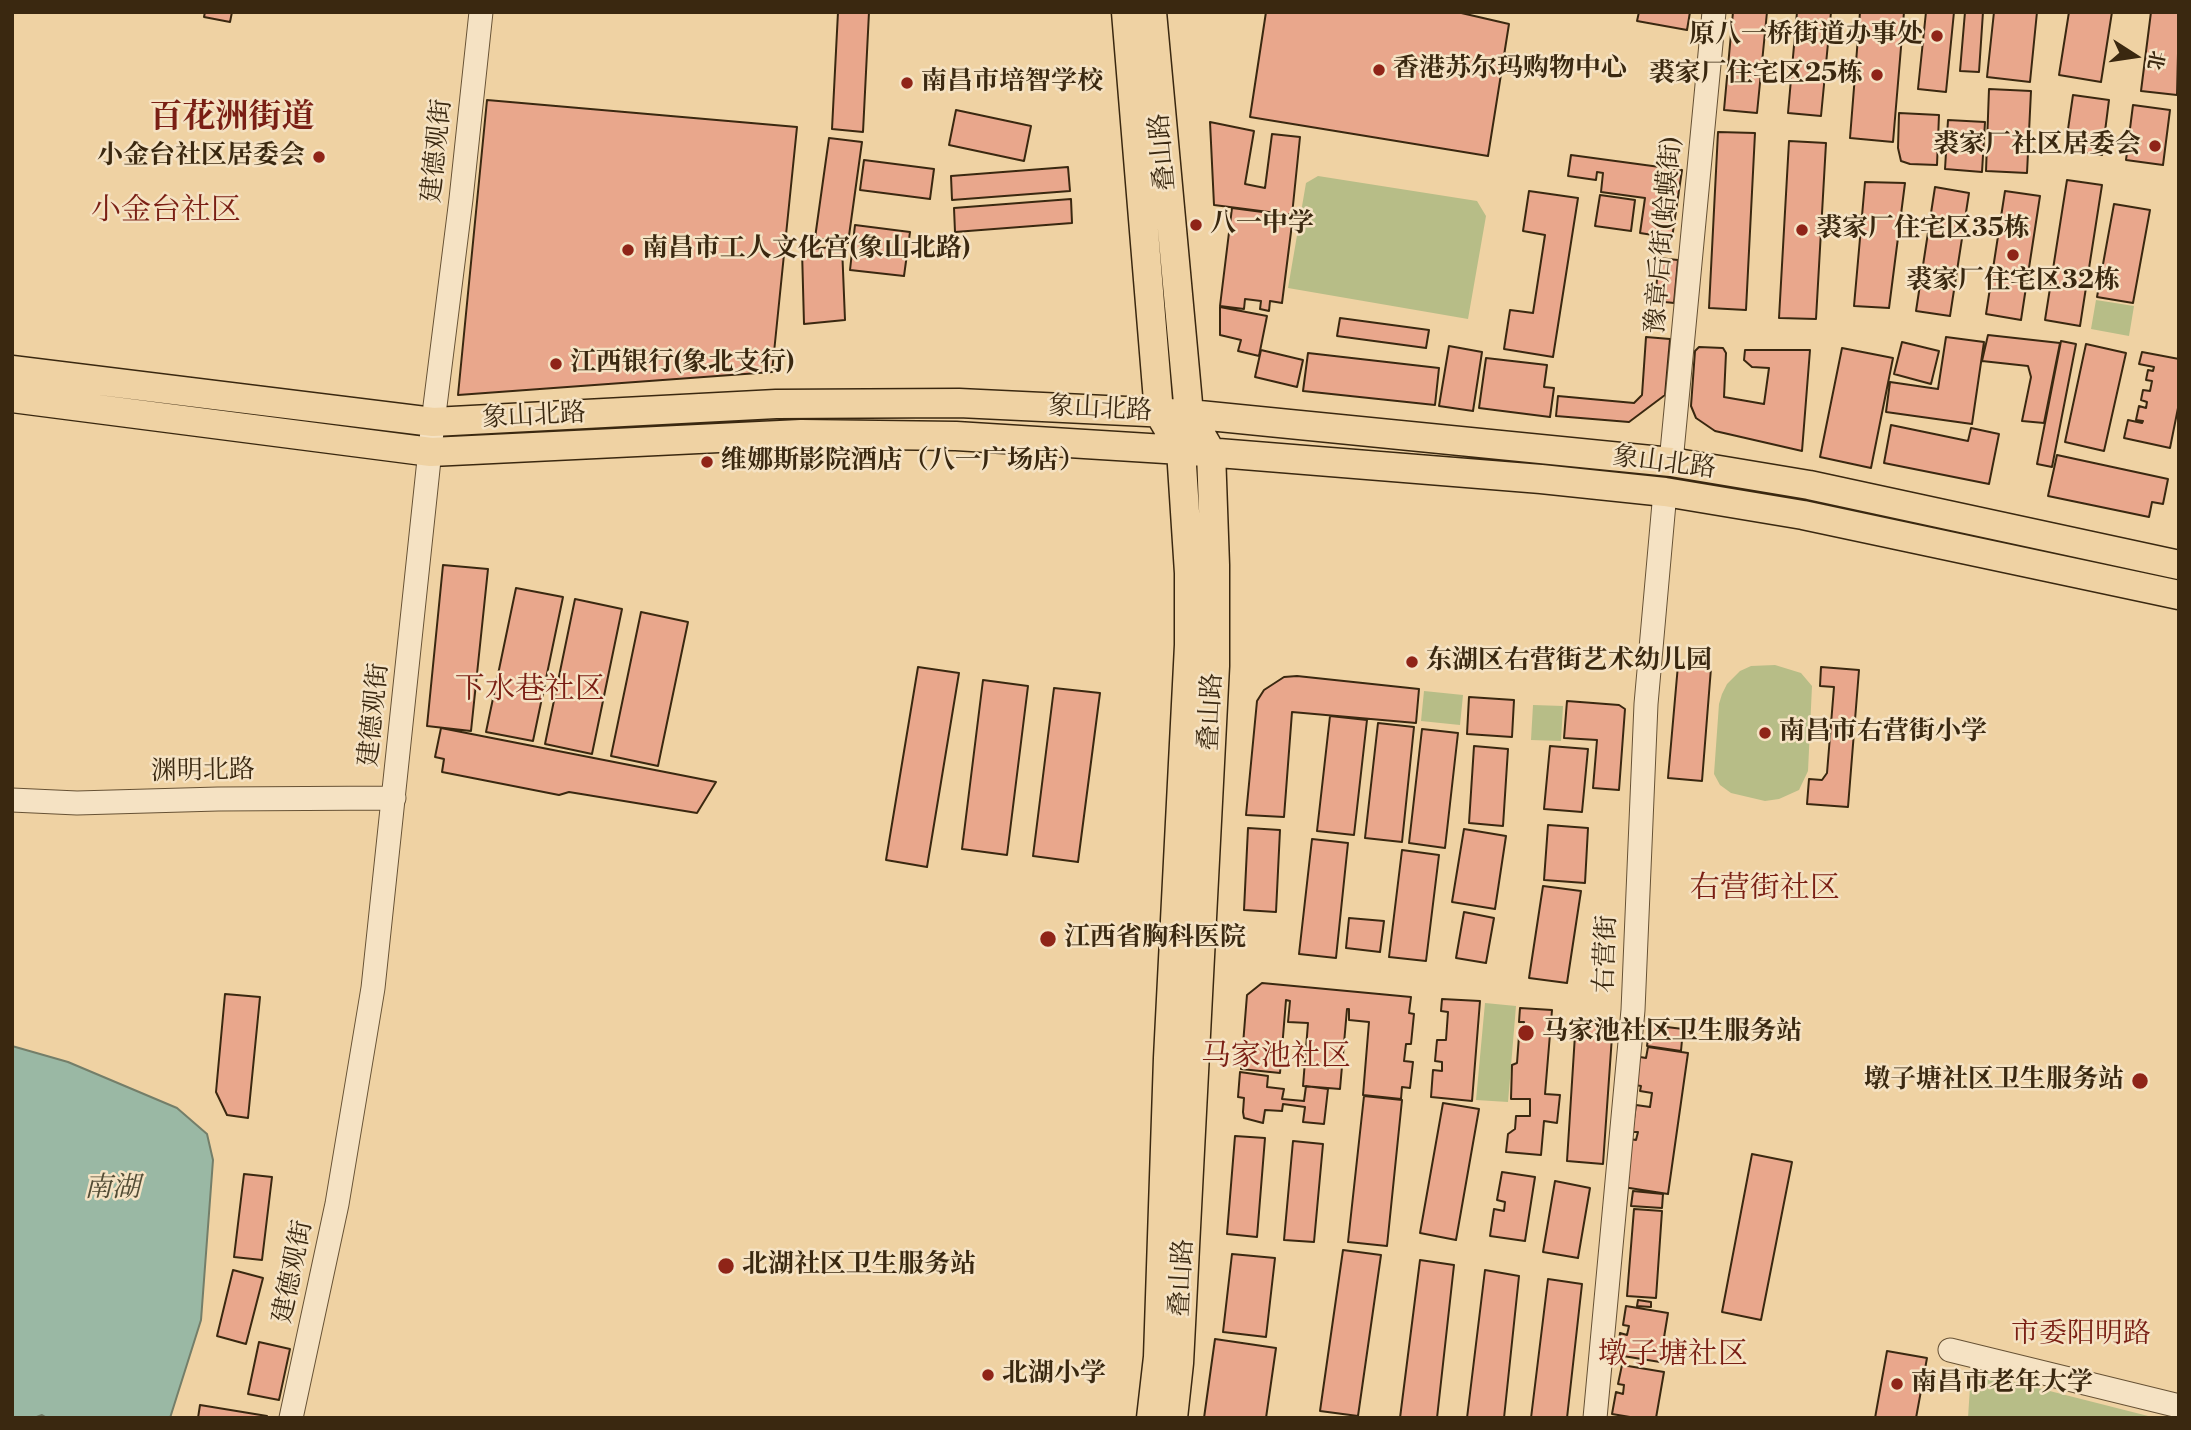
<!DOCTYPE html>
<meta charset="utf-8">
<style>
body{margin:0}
#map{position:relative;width:2191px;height:1430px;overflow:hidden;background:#efd2a3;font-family:"Libre Bodoni","Noto Serif SC",serif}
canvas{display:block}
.frame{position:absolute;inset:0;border:14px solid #3a2810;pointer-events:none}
.north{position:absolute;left:2100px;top:21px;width:70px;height:70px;-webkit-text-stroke:5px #f5e2c3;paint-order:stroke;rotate:102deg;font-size:19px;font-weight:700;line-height:28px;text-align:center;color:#3a2810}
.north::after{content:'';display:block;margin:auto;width:24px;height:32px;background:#3a2810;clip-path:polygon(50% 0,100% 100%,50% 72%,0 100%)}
</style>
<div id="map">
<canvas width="2191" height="1430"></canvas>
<div class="frame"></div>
<div class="north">北</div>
</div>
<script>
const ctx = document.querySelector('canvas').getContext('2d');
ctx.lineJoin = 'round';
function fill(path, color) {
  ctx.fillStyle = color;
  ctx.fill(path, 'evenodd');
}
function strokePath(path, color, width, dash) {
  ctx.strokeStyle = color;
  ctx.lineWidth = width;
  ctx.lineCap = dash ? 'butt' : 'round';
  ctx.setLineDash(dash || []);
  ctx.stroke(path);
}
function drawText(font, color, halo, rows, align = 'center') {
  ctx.font = font + ' "Libre Bodoni","Noto Serif SC",serif';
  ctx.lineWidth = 5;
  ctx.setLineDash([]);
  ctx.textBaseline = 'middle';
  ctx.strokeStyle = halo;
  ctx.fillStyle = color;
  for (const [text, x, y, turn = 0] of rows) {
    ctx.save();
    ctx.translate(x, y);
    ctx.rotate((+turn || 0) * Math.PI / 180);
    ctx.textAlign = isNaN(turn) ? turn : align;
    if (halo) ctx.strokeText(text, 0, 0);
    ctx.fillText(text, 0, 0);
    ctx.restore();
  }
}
fill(new Path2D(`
 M1318,176L1477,201L1486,216L1468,319L1288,288L1306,183Z
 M2096,300L2134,306L2129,336L2091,329Z
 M1775,665L1801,673L1812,686L1808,771L1799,790L1779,799L1765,801L1731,793L1720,785L1714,774L1719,704L1722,694L1727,684L1740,671L1751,666Z
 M1424,691L1463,695L1460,725L1421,721Z
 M1533,705L1563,706L1561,741L1531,740Z
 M1485,1003L1516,1006L1508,1102L1476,1100Z
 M1971,1371L2156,1418H1968Z`), '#b7bd87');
const water = new Path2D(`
 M12,1046L68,1062L177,1108L207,1134L213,1160L201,1320L170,1418H47L42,1415L34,1418H12Z`);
fill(water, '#9ab8a4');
strokePath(water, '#747e69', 2);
const building = new Path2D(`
 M205,12H232L230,22L204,17Z
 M838,12H869L863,132L832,129Z
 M1266,12H1457L1509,24L1488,156L1250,117Z
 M1639,12H1690L1687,30L1637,21Z
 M1733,12H1767L1757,113L1724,110Z
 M1797,12H1831L1821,116L1788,113Z
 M1860,12H1904L1893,142L1850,138Z
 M1926,12H1954L1946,92L1918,89Z
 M1965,12H1983L1979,72L1960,71Z
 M1994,12H2037L2030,82L1987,77Z
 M2069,12H2112L2101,82L2059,75Z
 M2151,12H2179L2177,95L2141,91Z
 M1989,89L2031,91L2027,173L1986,171Z
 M2073,95L2109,100L2102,155L2065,150Z
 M487,100L797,127L772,372L458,395Z
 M2133,105L2170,110L2163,165L2126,160Z
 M956,110L1031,126L1024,161L949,145Z
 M1899,113L1939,115L1937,165L1910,164L1901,161L1898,148Z
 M1948,120L1985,122L1982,172L1945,169Z
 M1210,122L1254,131L1245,184L1265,188L1272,134L1300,137L1292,215L1214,205Z
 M1718,132L1755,133L1746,310L1709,308Z
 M829,138L862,142L848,243L815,238Z
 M1789,141L1826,143L1816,319L1779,318Z
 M1571,155L1682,170L1672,238L1640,233L1645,198L1601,192L1603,173L1597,172L1596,180L1568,176Z
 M864,160L934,169L930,199L860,190Z
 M1068,167L1070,191L952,200L951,176Z
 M2067,180L2102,185L2080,326L2045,320Z
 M1865,182L1905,183L1889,308L1854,306Z
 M1935,187L1969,193L1950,316L1916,311Z
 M1529,191L1578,198L1553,357L1504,349L1510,310L1533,313L1545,235L1523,231Z
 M2005,191L2040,196L2021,320L1986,314Z
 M1600,195L1635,200L1631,231L1595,226Z
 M1071,199L1072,223L955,232L954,208Z
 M2114,204L2150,210L2133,303L2097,297Z
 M1232,208L1293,216L1282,303L1270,301L1269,311L1260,309L1261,301L1245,299L1244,309L1220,306Z
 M855,225L910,232L904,276L850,270Z
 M842,246L845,320L804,324L802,250Z
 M1659,258L1678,260L1674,303L1655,301Z
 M1220,307L1267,316L1259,356L1238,351L1241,340L1220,335Z
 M1340,318L1429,330L1426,348L1337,336Z
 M1988,335L2060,343L2044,423L2022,421L2031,377L2028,366L1982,361Z
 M1646,337L1670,339L1665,395L1629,422L1556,416L1558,396L1634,403L1642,395Z
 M1946,337L1984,342L1972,424L1886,412L1890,382L1938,389Z
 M2061,341L2076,344L2052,467L2037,464Z
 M1902,342L1939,351L1931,384L1894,374Z
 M2086,344L2126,353L2104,451L2065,442Z
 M1449,346L1482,352L1473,411L1439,406Z
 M1699,347L1723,348L1726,353L1724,397L1764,404L1769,368L1752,367L1744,360L1745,350H1810L1802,451L1715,431L1696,418L1691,406L1695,351Z
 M1842,348L1893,358L1871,468L1820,457Z
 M1261,350L1303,360L1297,387L1255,377Z
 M2142,352L2179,359V403L2170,448L2124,438L2128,420L2142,423L2143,421L2136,420L2139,406L2146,408L2147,402L2141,400L2143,390L2150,391L2152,381L2146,380L2148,370L2153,371L2154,367L2139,364Z
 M1308,353L1439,368L1435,405L1303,391Z
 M1486,358L1547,365L1544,387L1554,388L1550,417L1479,408Z
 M1891,425L1968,441L1971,428L1999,434L1989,484L1884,463Z
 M2057,455L2168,479L2163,504L2152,502L2149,517L2048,496Z
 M443,565L488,569L471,731L427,726Z
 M516,588L563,597L533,741L486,732Z
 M575,599L622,609L592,754L545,744Z
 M641,612L688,622L658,766L611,756Z
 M1678,665L1711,668L1702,781L1668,778Z
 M918,667L959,673L927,867L886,860Z
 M1821,667L1859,670L1848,807L1807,804L1809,779L1822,780L1827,773L1834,687L1820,686Z
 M1297,676L1419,689L1416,723L1292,712L1284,817L1246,815L1257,701L1264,690L1284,677Z
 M983,680L1028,686L1007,855L962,849Z
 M1054,688L1100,693L1078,862L1033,856Z
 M1469,697L1514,700L1512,737L1467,734Z
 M1567,701L1619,705L1625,709L1619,790L1593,788L1597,740L1564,738Z
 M1330,716L1367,720L1354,835L1317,831Z
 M1378,723L1414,727L1402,842L1365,838Z
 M441,728L716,782L697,813L569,792L559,795L442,772L444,759L435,757Z
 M1422,729L1458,733L1445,848L1409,843Z
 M1474,746L1508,749L1503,826L1469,823Z
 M1550,746L1588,749L1582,812L1544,809Z
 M1548,825L1588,828L1585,883L1544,880Z
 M1248,828L1280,830L1276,912L1244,910Z
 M1464,829L1506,836L1495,909L1452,902Z
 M1312,839L1348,843L1336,958L1299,954Z
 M1402,850L1439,855L1426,961L1389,957Z
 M1543,886L1581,891L1567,983L1529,978Z
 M1464,912L1494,918L1486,963L1456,958Z
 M1349,918L1384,921L1380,952L1346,948Z
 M1262,983L1411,997L1409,1013L1414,1014L1411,1044H1406L1404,1061L1413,1062L1410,1088L1402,1087L1401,1099L1363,1095L1369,1022L1349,1020V1009H1347L1340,1089L1303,1086L1308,1023L1288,1022L1290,1001L1286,1000L1280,1073L1241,1069L1247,995Z
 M225,994L260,997L248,1118L227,1115L216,1092Z
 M1442,999L1480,1001L1472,1101L1431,1097L1433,1070L1442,1071V1062L1435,1061L1437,1040H1446L1448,1012L1441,1011Z
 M1520,1008L1552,1010L1545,1094L1560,1095L1557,1123L1544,1121L1541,1155L1506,1152L1508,1134L1515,1129L1516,1116H1530V1099H1511L1512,1065L1517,1063L1519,1036H1523L1524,1022H1519Z
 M1576,1019L1613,1022L1603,1164L1567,1161Z
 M1650,1025L1683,1029L1681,1051L1647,1046Z
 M1648,1047L1688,1053L1668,1194L1623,1187L1630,1139L1636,1140L1638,1132H1632L1636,1105L1650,1107L1652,1093L1640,1091L1641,1086L1635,1085L1640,1057L1646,1058Z
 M1240,1072L1268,1076L1267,1087L1284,1089L1282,1099L1304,1101L1306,1086L1328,1089L1324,1124L1303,1122L1305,1107L1283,1104L1282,1111L1265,1110L1263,1123L1244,1118L1243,1112L1244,1098L1238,1097Z
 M1364,1096L1402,1100L1387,1246L1348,1242Z
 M1443,1103L1479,1109L1456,1240L1420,1233Z
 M1235,1136L1265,1138L1257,1237L1227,1234Z
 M1293,1141L1323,1144L1314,1242L1284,1240Z
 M1752,1154L1792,1162L1761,1320L1722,1312Z
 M1502,1172L1535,1177L1525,1241L1490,1236L1494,1209L1504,1211L1505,1202L1497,1200Z
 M244,1174L272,1177L262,1260L234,1257Z
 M1555,1181L1590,1188L1578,1258L1543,1252Z
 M1633,1191L1663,1194L1662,1208L1631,1206Z
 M1634,1209L1662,1211L1656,1298L1627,1296Z
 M1343,1250L1381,1255L1358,1416L1320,1411Z
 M1232,1254L1275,1258L1266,1337L1223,1332Z
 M1420,1260L1454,1265L1437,1418H1400Z
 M233,1270L263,1278L246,1344L217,1336Z
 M1485,1270L1519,1276L1504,1418H1467Z
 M1548,1279L1582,1284L1567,1418H1531Z
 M1638,1300L1651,1302V1307L1637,1306Z
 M1626,1306L1668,1313L1660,1362L1617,1355L1620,1333L1627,1335L1629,1326L1623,1325Z
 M1215,1339L1276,1348L1266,1418H1204Z
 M259,1342L290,1349L279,1400L248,1394Z
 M1887,1351L1927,1358L1916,1418H1875Z
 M1622,1365L1664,1372L1656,1418H1636L1612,1414L1616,1392L1623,1394L1624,1385L1618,1384Z
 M200,1405L267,1416V1418H198Z`);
fill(building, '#e9a78c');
strokePath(building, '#3a2810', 2);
const minor = new Path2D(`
 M1671,462L1714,12
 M12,800L77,803L218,799L394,798
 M1950,1350L2179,1406
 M291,1418L337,1204L373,988L433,422L461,199L481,12
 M1595,1418L1633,1010L1646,704L1665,492`);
const major = new Path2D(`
 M1126,12L1159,413L1181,450L1189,573V645L1168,1058L1158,1357L1151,1418
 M1152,12L1189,414L1211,452L1215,565V666L1179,1363L1173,1418
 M12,370L433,422L776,404L959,403L1189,414L1671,462L1809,485L2179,565
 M12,398L431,452L801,434L956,436L1181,450L1541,479L1665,492L1803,515L2179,595`);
strokePath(minor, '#675235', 25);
strokePath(major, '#3a2810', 31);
strokePath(minor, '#f5e2c3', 23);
strokePath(major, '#efd2a3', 28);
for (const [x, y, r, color] of [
 [1937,36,7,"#8f2418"],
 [1379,70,7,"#8f2418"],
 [1877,75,7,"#8f2418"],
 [907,83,7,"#8f2418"],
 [2155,146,7,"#8f2418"],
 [319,157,7,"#8f2418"],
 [1196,225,7,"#8f2418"],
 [1802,230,7,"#8f2418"],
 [628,250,7,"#8f2418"],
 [2013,255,7,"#8f2418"],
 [556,364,7,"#8f2418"],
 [707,462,7,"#8f2418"],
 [1412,662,7,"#8f2418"],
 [1765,733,7,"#8f2418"],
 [1048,939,9,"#8f2418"],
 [1526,1033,9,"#8f2418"],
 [2140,1081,9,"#8f2418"],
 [726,1266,9,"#8f2418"],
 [988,1375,7,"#8f2418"],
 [1897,1384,7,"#8f2418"]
]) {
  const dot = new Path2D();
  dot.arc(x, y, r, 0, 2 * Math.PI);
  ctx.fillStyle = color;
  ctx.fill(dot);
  strokePath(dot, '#f5e2c3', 2.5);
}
drawText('bold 26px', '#3a2810', '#f5e2c3', [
 ["原八一桥街道办事处",1923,36,"right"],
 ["香港苏尔玛购物中心",1393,70],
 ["裘家厂住宅区25栋",1863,75,"right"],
 ["南昌市培智学校",921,83],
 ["裘家厂社区居委会",2141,146,"right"],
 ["小金台社区居委会",305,157,"right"],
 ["八一中学",1210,225],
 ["裘家厂住宅区35栋",1816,230],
 ["南昌市工人文化宫(象山北路)",642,250],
 ["裘家厂住宅区32栋",2013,282,"center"],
 ["江西银行(象北支行)",570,364],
 ["维娜斯影院酒店（八一广场店）",721,462],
 ["东湖区右营街艺术幼儿园",1426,662],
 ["南昌市右营街小学",1779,733],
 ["江西省胸科医院",1064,939],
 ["马家池社区卫生服务站",1542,1033],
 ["墩子塘社区卫生服务站",2124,1081,"right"],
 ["北湖社区卫生服务站",742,1266],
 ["北湖小学",1002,1375],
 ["南昌市老年大学",1911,1384]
], 'left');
drawText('26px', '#3a2810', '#f5e2c3', [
 ["建德观街",438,151,-84],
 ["叠山路",1164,152,-95],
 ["豫章后街(蛤蟆街)",1665,235,-85],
 ["象山北路",1100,410,3],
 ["象山北路",534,417,-3],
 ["象山北路",1664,464,7],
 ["叠山路",1212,712,-87],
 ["建德观街",375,715,-84],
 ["渊明北路",203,772,-1],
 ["右营街",1607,954,-88],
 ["建德观街",294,1272,-78],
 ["叠山路",1183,1278,-87]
]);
drawText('italic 28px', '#524c35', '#f5e2c3', [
 ["南湖",112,1189]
]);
drawText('28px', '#7a1f14', '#f5e2c3', [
 ["市委阳明路",2081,1335]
]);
drawText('30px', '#7a1f14', '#f5e2c3', [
 ["小金台社区",166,212],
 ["下水巷社区",530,691],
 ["右营街社区",1765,890],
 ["马家池社区",1276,1058],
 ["墩子塘社区",1673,1356]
]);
drawText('bold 33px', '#7a1f14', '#f5e2c3', [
 ["百花洲街道",232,119]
]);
</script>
